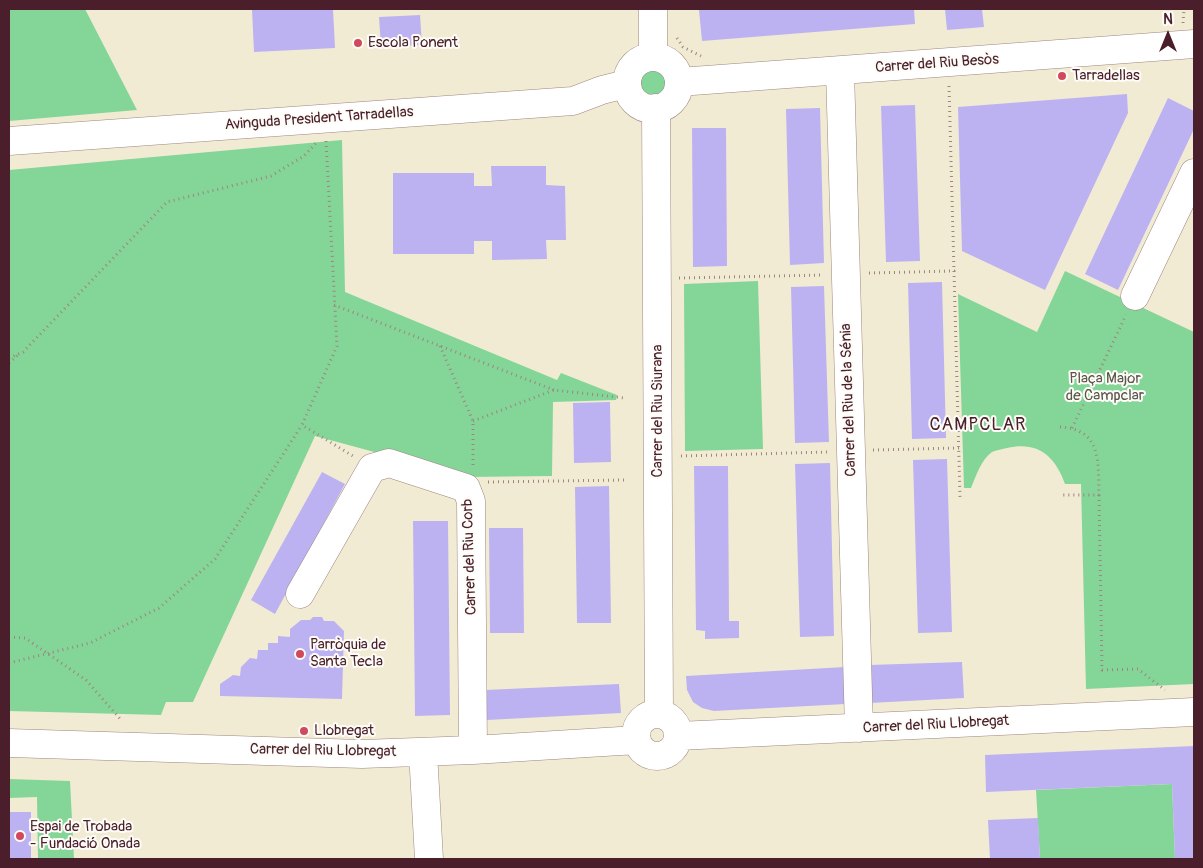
<!DOCTYPE html>
<meta charset="utf-8">
<style>
body{margin:0}
#map{position:relative;width:1203px;height:868px;overflow:hidden;background:#f2ebd3;font-family:Pangolin,sans-serif}
canvas{display:block}
.frame{position:absolute;inset:0;border:10px solid #4a1f2b;pointer-events:none}
.north{position:absolute;left:1143px;top:10px;width:50px;height:50px;-webkit-text-stroke:4px #fdfcf7;paint-order:stroke;rotate:0deg;font-size:14px;font-weight:700;line-height:20px;text-align:center;color:#4a1f2b}
.north::after{content:'';display:block;margin:auto;width:18px;height:22px;background:#4a1f2b;clip-path:polygon(50% 0,100% 100%,50% 72%,0 100%)}
</style>
<div id="map">
<canvas width="1203" height="868"></canvas>
<div class="frame"></div>
<div class="north">N</div>
</div>
<script>
const ctx = document.querySelector('canvas').getContext('2d');
ctx.lineJoin = 'round';
function fill(path, color) {
  ctx.fillStyle = color;
  ctx.fill(path, 'evenodd');
}
function strokePath(path, color, width, dash) {
  ctx.strokeStyle = color;
  ctx.lineWidth = width;
  ctx.lineCap = dash ? 'butt' : 'round';
  ctx.setLineDash(dash || []);
  ctx.stroke(path);
}
function drawText(font, color, halo, rows, align = 'center') {
  ctx.font = font + ' Pangolin,sans-serif';
  ctx.lineWidth = 4;
  ctx.setLineDash([]);
  ctx.textBaseline = 'middle';
  ctx.strokeStyle = halo;
  ctx.fillStyle = color;
  for (const [text, x, y, turn = 0] of rows) {
    ctx.save();
    ctx.translate(x, y);
    ctx.rotate((+turn || 0) * Math.PI / 180);
    ctx.textAlign = isNaN(turn) ? turn : align;
    if (halo) ctx.strokeText(text, 0, 0);
    ctx.fillText(text, 0, 0);
    ctx.restore();
  }
}
fill(new Path2D(`
 M9,9H85L137,110L9,121Z
 M638 83a15 15 0 1 1 30 0a15 15 0 1 1-30 0Z
 M342,140L345,292L557,380L561,373L617,395L616,400L553,402L552,476L467,477L315,436L193,702H166L161,715L9,711V170Z
 M1065,271L1194,332V684L1086,689L1081,484H1065C1055,456 1038,441 1007,448C1003,449 996,450 992,452C981,460 976,476 971,488H964L958,294L1037,332Z
 M758,281L763,449L685,451L684,284Z
 M9,779L70,781L74,859H38L37,797L9,798Z
 M1172,784L1175,859H1040L1036,790Z`), '#83d698');
fill(new Path2D(`
 M305,9H333L335,48L254,52L252,10Z
 M714,9H914L915,24L702,41L699,10Z
 M945,9H982L984,27L947,30Z
 M420,15L422,45L381,47L379,17Z
 M1127,94L1128,113L1045,290L962,251L958,107Z
 M1168,98L1194,111V129L1118,290L1085,274Z
 M915,105L920,261L886,262L881,106Z
 M820,108L824,263L790,265L786,109Z
 M692,128H726L727,266L693,267Z
 M491,166H546V185L565,186L566,240H546L547,259L492,260V241H474V254H393V173H474V186H492Z
 M942,282L946,438L912,439L908,283Z
 M824,286L829,442L795,443L791,287Z
 M610,402L611,462L574,463L573,403Z
 M947,459L952,632L918,633L913,460Z
 M830,463L834,636L800,637L795,464Z
 M694,466H728L729,621H739V638L705,639V631L696,630Z
 M322,472L345,484L275,614L251,600Z
 M609,486L611,623H577L575,487Z
 M413,521H448L450,715L415,716Z
 M489,528H523L524,633H490Z
 M313,617H322L324,621H334L344,631L342,699L220,696V684L233,675L240,676L241,667L250,658L257,659L258,650H268V643H278V636L290,637V629L301,620H310Z
 M962,662L964,698L870,703L869,665Z
 M845,667L846,704L714,711L702,708L693,702L687,690L686,676Z
 M619,684L621,713L487,720L485,690Z
 M1194,746V859H1175L1172,784L986,792L985,755Z
 M9,812H31V859H9Z
 M1038,818L1040,859H990L988,820Z`), '#bcb2f2');
const minor = new Path2D(`
 M653,9V57
 M627 83a26 26 0 1 1 52 0a26 26 0 1 1-52 0Z
 M840,71L859,728
 M679,82L1194,44
 M656,108L659,714
 M9,141L573,101L602,90L626,84
 M1135,296L1194,173
 M300,594L372,468L389,463L466,488L471,501L473,750
 M636 735a21 21 0 1 1 42 0a21 21 0 1 1-42 0Z
 M678,736L1194,712
 M9,743L362,754L473,750L637,740
 M423,752L429,859`);
strokePath(minor, '#9e857f', 29);
strokePath(new Path2D(`
 M1183,23L1184,9
 M677,38L683,47L701,56
 M949,86L954,271
 M326,141L337,346L302,425L353,456
 M869,273L954,271L960,497
 M679,278L823,275
 M334,305L554,390
 M440,346L473,421V466
 M9,358L23,352L167,202L271,176L304,156L316,143
 M9,363L18,355
 M473,421L554,390L625,398
 M1060,427C1102,429 1098,462 1099,495H1060
 M1072,428L1126,315
 M873,450L959,448
 M681,456L827,452
 M488,482L625,480
 M1099,495L1102,670L1138,669L1165,690
 M9,637L25,638L86,680L122,721
 M9,663L90,643L159,608L215,559L302,425`), '#9e857f', 3, [1, 4]);
strokePath(minor, '#fff', 28);
for (const [x, y, r, color] of [
 [358,43,5,"#d1495b"],
 [1062,76,5,"#d1495b"],
 [300,654,5,"#d1495b"],
 [304,731,5,"#d1495b"],
 [20,836,5,"#d1495b"]
]) {
  const dot = new Path2D();
  dot.arc(x, y, r, 0, 2 * Math.PI);
  ctx.fillStyle = color;
  ctx.fill(dot);
  strokePath(dot, '#fdfcf7', 2);
}
drawText('15px', '#4a1f2b', '#fdfcf7', [
 ["Escola Ponent",368,43],
 ["Tarradellas",1072,76],
 ["Parròquia de",310,645],
 ["Santa Tecla",310,662],
 ["Llobregat",314,731],
 ["Espai de Trobada",30,827],
 ["- Fundació Onada",30,844]
], 'left');
drawText('15px', '#4a1f2b', '#fdfcf7', [
 ["Carrer del Riu Besòs",937,64,-4],
 ["Avinguda President Tarradellas",319,119,-4],
 ["Carrer del Riu de la Sénia",849,400,-92],
 ["Carrer del Riu Siurana",658,411,-90],
 ["Carrer del Riu Corb",470,557,-92],
 ["Carrer del Riu Llobregat",936,725,-3],
 ["Carrer del Riu Llobregat",323,751,1]
]);
drawText('15px', '#5b564c', '#fdfcf7', [
 ["Plaça Major",1105,379],
 ["de Campclar",1105,396]
]);
ctx.letterSpacing = '1px';
drawText('18px', '#4a1f2b', '#fdfcf7', [
 ["CAMPCLAR",978,425]
]);
ctx.letterSpacing = '0px';
</script>
